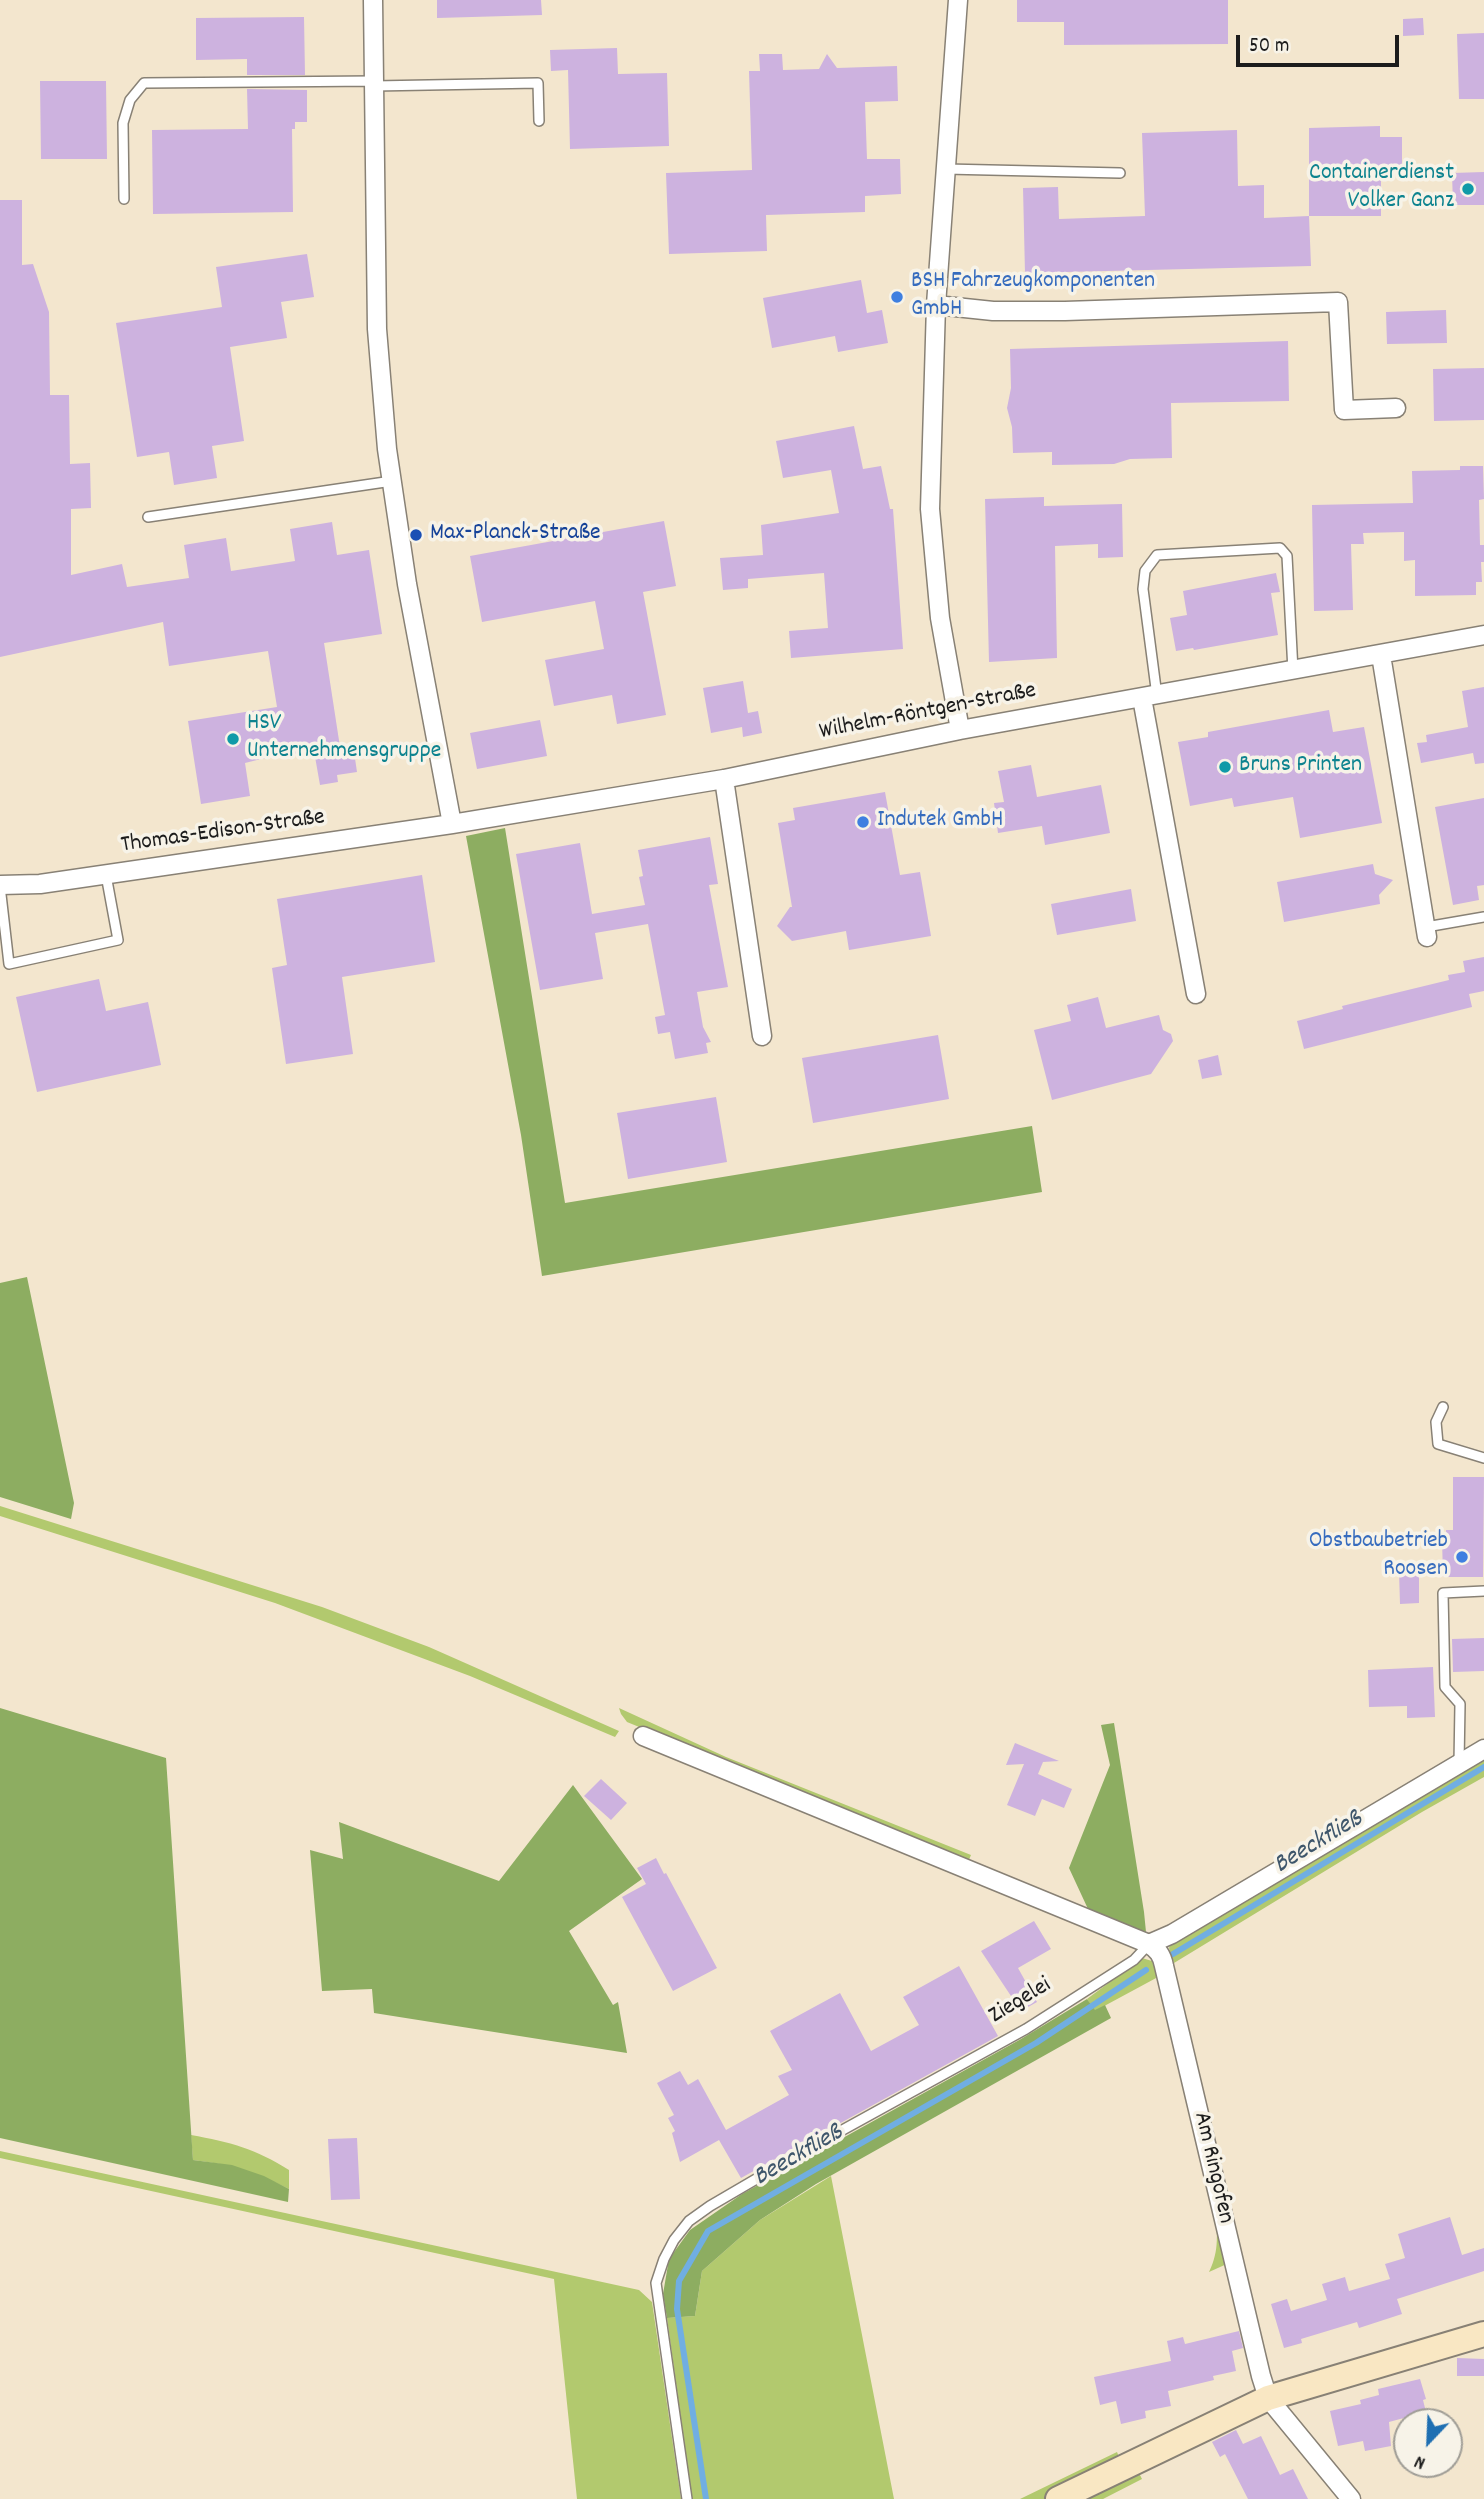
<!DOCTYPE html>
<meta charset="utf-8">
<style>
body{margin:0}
#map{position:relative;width:1484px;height:2499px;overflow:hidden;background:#f3e6ce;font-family:Dekko,sans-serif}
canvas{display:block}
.north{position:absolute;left:1393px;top:2408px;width:70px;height:70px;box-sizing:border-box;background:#f7f3e8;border:2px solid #9f9d96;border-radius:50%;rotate:203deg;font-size:19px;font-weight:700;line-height:28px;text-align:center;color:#1c1c1c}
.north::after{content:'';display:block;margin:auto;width:24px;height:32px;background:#1f6fb2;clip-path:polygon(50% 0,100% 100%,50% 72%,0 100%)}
.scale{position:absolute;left:1236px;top:35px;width:163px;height:32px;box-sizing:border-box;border:4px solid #1c1c1c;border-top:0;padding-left:9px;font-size:21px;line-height:24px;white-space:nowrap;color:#1c1c1c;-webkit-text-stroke:5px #f7f3e8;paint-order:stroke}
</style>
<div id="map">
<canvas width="1484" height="2499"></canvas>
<div class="north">N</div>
<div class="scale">50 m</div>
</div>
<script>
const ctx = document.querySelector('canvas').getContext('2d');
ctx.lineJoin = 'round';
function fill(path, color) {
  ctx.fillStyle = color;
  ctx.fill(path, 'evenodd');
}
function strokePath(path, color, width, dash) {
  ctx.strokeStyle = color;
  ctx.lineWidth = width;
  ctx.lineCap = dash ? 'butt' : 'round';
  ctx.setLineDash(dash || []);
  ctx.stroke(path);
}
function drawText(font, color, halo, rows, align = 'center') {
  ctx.font = font + ' Dekko,sans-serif';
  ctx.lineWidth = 7;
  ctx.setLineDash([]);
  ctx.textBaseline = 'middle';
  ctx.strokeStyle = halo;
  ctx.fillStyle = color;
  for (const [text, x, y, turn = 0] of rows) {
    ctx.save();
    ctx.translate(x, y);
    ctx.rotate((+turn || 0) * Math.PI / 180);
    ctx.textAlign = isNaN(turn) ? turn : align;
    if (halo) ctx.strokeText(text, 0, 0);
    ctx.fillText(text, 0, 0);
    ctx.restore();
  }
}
fill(new Path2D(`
 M0,1506L322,1607L429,1647L619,1731L615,1737L470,1676L275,1603L0,1516Z
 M619,1708L726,1757L971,1855L968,1862L627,1722L621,1714Z
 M1484,1757V1777L1422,1812L1174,1963L1169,1948L1171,1943Z
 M1142,1958L1152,1961L1158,1977L1095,2011L1087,1999Z
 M191,2135C230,2142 256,2149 289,2170V2189C253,2171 233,2165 193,2160Z
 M0,2151L639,2290L652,2302L681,2499H577L554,2279L0,2158Z
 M831,2176L894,2499H692L667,2318L695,2316L702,2271L760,2220Z
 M1215,2209L1229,2263L1209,2272C1220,2250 1217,2232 1215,2209Z
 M1117,2452L1119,2457L1108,2466L1044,2499H1020Z
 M1137,2469L1142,2479L1103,2499H1069Z`), '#b2c96e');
fill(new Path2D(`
 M505,828L565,1203L1032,1126L1042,1192L542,1276L521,1135L466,836Z
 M27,1277L74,1503L71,1519L0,1497V1283Z
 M0,1708L166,1758L193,2160L232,2165L264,2176L289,2189L288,2202L0,2138Z
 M1114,1723L1144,1912L1146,1932L1088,1909L1069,1868L1110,1765L1101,1725Z
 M573,1785L642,1879L569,1931L613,2005L618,2002L627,2053L374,2013L372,1989L322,1991L310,1850L343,1859L339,1822L499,1881Z
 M1087,1999L1095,2010L1105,2005L1111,2018L816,2184L760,2220L702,2271L695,2316L667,2318L663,2294L669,2259L690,2230L742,2194L1021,2039Z`), '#8dad61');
strokePath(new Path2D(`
 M1173,1954L1484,1767
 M706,2499L677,2309L679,2281L708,2231L1036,2043L1146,1970`), '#70aee2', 6);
fill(new Path2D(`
 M437,0H541L542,15L437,18Z
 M1017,0H1228V44L1064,45V22H1017Z
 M304,17L305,75H247V59L196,60V18Z
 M1423,18L1424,35L1403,36V19Z
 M1484,33V99H1459L1457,34Z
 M617,48L618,74L667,73L669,146L570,149L568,70L551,71L550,50Z
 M759,54H782L783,70L819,69L827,54L837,68L897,66L898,101L865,102L867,159H900L901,194L865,196V212L766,215L767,251L669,254L666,173L752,170L749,71H760Z
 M40,81H106L107,159H41Z
 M247,89L307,90V122H295V129H292L293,212L153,214L152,130L248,129Z
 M1380,126V137H1402V172H1381V216H1309V128Z
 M1237,130L1238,186L1264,185V218L1309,216L1311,266L1025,273L1023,188L1058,187L1059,219L1145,216L1142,133Z
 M1484,172V205H1453L1452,173Z
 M0,200H22V265L33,264L49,312L50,395H69L70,464L90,463L91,508L71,509V575L122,564L127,587L189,578L184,545L226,538L231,571L295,561L290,529L332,522L337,555L369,550L382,634L324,643L340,747L353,745L357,772L337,775L338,782L320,785L314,751L261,759L245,763L250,796L201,804L188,721L277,707L268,651L169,666L163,622L0,657Z
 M307,254L314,297L281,302L287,338L230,347L244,441L212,446L217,478L174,485L169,452L137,457L116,323L222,307L216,267Z
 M861,280L867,313L882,310L888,343L838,352L835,336L772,348L763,298Z
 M1446,310L1447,343L1387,344L1386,312Z
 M1288,341L1289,401L1171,403L1172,458L1130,459L1114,464L1052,465V452L1013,453L1012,427L1007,408L1011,388L1010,349Z
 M1484,368V420L1434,421L1433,369Z
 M854,426L863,469L881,466L890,509H893L903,649L791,658L789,631L828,628L824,573L748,579V588L723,590L720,558L763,555L761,525L839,513L831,470L783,478L776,441Z
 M1460,466H1483L1484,499L1479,500L1480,545H1484V562H1481L1482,582H1476V595L1415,596V560L1404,561V532L1363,533L1364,544H1351L1353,610L1314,611L1312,505L1413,503L1412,471L1460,470Z
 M1044,497V506L1122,504L1123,557L1098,558V544L1055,546L1057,658L989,662L985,499Z
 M664,521L676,586L643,592L666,715L617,724L612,695L554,706L545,660L604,649L595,601L482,622L470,556Z
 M1276,573L1280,592L1271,593L1278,635L1194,650L1193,648L1176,651L1170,618L1187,615L1183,591Z
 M743,681L748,713L758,711L762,733L743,737L742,727L711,733L703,688Z
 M1484,687V763L1475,764L1473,753L1421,763L1417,743L1427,742L1426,735L1468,727L1462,691Z
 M1329,710L1333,732L1364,727L1382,823L1300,838L1293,797L1234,807L1232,798L1190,806L1178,742L1208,737V732Z
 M540,720L547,756L477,769L470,733Z
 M1031,765L1037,797L1101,785L1110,833L1045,845L1042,826L998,833L994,803L1004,802L998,771Z
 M885,792L900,875L920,872L931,936L849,950L846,931L792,941L777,926L790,907H792L778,823L795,820L793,808Z
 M1484,798V885L1477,886L1479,900L1453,905L1435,807Z
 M710,837L718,884L709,885L728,987L697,992L703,1027L711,1042L706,1043L708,1053L675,1059L670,1032L658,1034L655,1017L665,1015L648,924L595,933L603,979L540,990L516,854L580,843L592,914L645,905L639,877L643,876L638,850Z
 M1373,864L1375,874L1393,880L1379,895L1380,904L1284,922L1277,882Z
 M422,875L435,962L342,977L353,1054L286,1064L272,968L287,965L277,899Z
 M1131,889L1136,921L1057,935L1051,904Z
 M1484,957V991L1469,994L1472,1007L1304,1049L1297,1021L1343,1009L1342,1006L1449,980L1448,975L1465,972L1463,961Z
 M99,979L106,1011L148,1002L161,1065L37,1092L16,997Z
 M1098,997L1106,1028L1159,1015L1163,1030L1171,1034L1173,1041L1151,1074L1052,1100L1034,1030L1071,1021L1067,1005Z
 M938,1035L949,1099L813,1123L802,1058Z
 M1218,1055L1222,1075L1202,1079L1198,1060Z
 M716,1097L727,1162L628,1179L617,1113Z
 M1453,1477H1484L1483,1577H1443L1442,1538H1446V1530H1453Z
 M1419,1570V1603L1400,1604L1399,1571Z
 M1484,1638V1671L1453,1672L1452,1639Z
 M1433,1667L1435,1717L1407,1718V1706L1369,1707L1368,1670Z
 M1015,1743L1059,1761L1043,1762L1038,1774L1072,1789L1064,1808L1042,1799L1035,1816L1007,1805L1024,1764L1006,1765Z
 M601,1779L627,1803L611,1820L584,1796Z
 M656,1858L664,1874L666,1873L717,1968L673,1991L622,1897L646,1884L637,1868Z
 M1034,1921L1051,1949L1018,1968L1037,2002L1021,2011L981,1951Z
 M959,1966L998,2036L741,2178L719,2140L680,2162L672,2133L675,2131L668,2118L674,2115L657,2083L680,2071L688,2085L698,2079L726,2130L789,2095L778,2076L792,2070L770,2031L840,1993L871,2051L919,2025L903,1997Z
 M357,2138L360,2199L331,2200L328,2139Z
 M1450,2217L1462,2255L1484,2248V2271L1397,2299L1402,2314L1359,2328L1357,2322L1301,2339L1302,2343L1284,2348L1271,2304L1287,2299L1291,2311L1327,2300L1322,2284L1345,2277L1349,2291L1390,2279L1385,2264L1405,2258L1398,2234Z
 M1239,2331L1243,2348L1232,2351L1236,2371L1213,2376L1214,2380L1168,2391L1171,2406L1145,2411L1146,2418L1121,2424L1116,2401L1100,2405L1094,2377L1171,2361L1167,2341L1183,2337L1185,2344Z
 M1457,2358L1484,2359V2376H1457Z
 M1420,2379L1426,2399L1423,2400L1426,2412L1389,2422L1391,2446L1365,2451L1363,2441L1338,2446L1330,2411L1361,2404L1360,2400L1379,2395L1378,2389Z
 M1236,2430L1243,2444L1261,2436L1280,2475L1293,2469L1308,2499H1248L1225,2454L1220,2457L1212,2442Z`), '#cdb2df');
const lane = new Path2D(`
 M374,86L538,83L539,121
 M946,169L1120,173
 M124,199L123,123L130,100L144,83L374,81
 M148,517L392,481
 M1157,696L1143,589L1145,571L1157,555L1280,548L1287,556L1293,671
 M0,886L9,964L118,940L106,875
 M1426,927L1484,917
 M1443,1407L1436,1422L1438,1444L1484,1458
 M1459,1763L1460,1704L1445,1687L1443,1593L1484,1591
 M687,2499L656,2283L664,2259L674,2240L689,2221L710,2206L799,2154L1026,2029L1134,1960L1149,1944`);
const street = new Path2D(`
 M373,0L377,329L387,449L407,584L452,824
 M958,0L936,305L930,509L940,618L960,730
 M936,305L993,311H1065L1338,302L1344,410L1396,408
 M1381,655L1427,937
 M1142,698L1196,994
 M724,779L762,1036
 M0,885L40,884L452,824L724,779L960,730L1484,635
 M643,1736L1149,1944C1158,1950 1162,1955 1164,1966L1261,2376L1268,2398L1351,2499
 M1149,1944L1172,1934L1484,1749`);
const secondary = new Path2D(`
 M1058,2499L1268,2398L1484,2334`);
strokePath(lane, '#888175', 12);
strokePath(street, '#888175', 21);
strokePath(secondary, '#888175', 28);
strokePath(lane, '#fff', 9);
strokePath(street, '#fff', 18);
strokePath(secondary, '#f9e7c3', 24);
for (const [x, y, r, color] of [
 [1468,189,7,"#0f9aa8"],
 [897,297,7,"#3f7fe0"],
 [416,535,7,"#1a4fb4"],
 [233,739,7,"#0f9aa8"],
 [1225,767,7,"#0f9aa8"],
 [863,822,7,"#3f7fe0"],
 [1462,1557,7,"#3f7fe0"]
]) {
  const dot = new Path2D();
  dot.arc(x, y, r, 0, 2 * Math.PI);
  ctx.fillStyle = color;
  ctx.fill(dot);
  strokePath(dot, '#f7f3e8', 2.5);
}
drawText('24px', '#0d838f', '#f7f3e8', [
 ["Containerdienst",1454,175,"right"],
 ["Volker Ganz",1454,203,"right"],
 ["HSV",247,725],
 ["Unternehmensgruppe",247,753],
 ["Bruns Printen",1239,767]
], 'left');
drawText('24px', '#366cbe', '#f7f3e8', [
 ["BSH Fahrzeugkomponenten",911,283],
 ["GmbH",911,311],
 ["Indutek GmbH",877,822],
 ["Obstbaubetrieb",1448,1543,"right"],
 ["Roosen",1448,1571,"right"]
], 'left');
drawText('24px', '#164399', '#f7f3e8', [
 ["Max-Planck-Straße",430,535]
], 'left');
drawText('24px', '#1c1c1c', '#f7f3e8', [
 ["Wilhelm-Röntgen-Straße",928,713,-11],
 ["Thomas-Edison-Straße",223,833,-8],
 ["Ziegelei",1021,2002,-31],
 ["Am Ringofen",1212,2168,77]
]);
drawText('italic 26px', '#3e566b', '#f7f3e8', [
 ["Beeckfließ",1319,1844,-31],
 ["Beeckfließ",799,2157,-30]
]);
</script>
